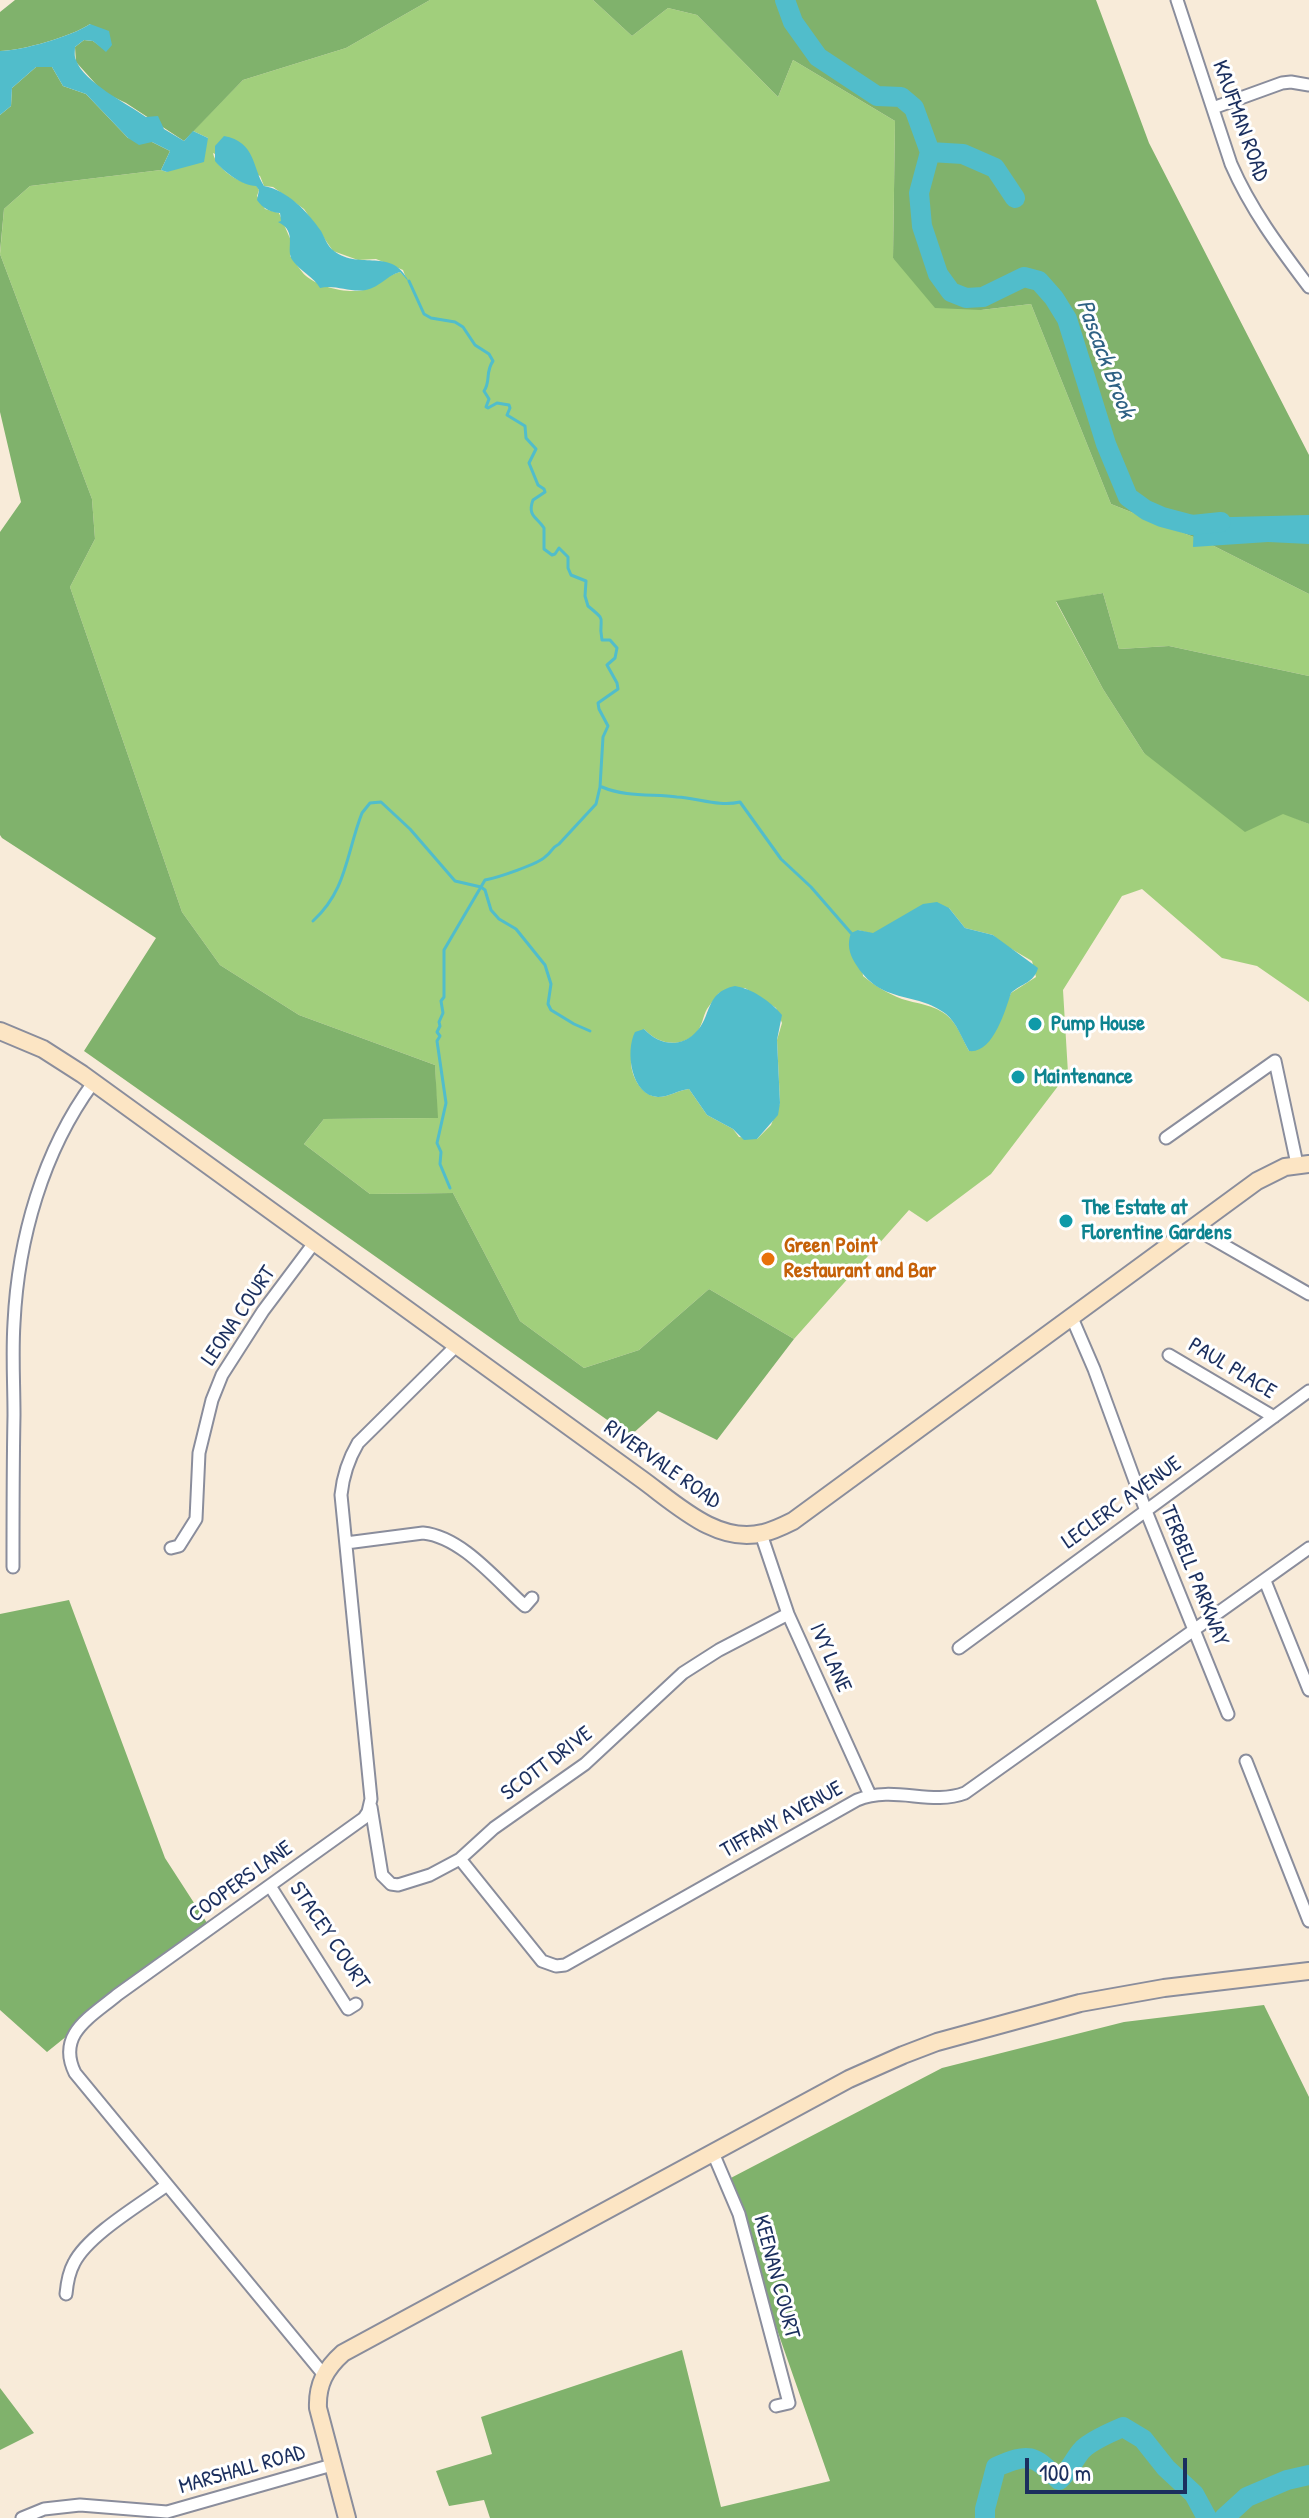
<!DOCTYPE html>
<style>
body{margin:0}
#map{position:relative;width:1309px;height:2518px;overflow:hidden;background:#f8ebd9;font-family:"Patrick Hand",sans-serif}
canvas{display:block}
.scale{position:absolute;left:1025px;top:2458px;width:162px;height:36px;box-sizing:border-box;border:4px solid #1b2f5e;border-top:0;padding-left:10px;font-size:24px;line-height:28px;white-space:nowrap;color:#1b2f5e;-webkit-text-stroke:6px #fff;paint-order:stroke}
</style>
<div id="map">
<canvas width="1309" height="2518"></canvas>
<div class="scale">100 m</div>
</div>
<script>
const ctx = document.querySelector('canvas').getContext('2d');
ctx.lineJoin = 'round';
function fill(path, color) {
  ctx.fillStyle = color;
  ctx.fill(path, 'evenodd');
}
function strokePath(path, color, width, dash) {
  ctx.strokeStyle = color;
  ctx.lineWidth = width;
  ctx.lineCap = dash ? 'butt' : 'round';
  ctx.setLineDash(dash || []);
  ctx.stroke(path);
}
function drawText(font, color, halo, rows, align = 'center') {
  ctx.font = font + ' "Patrick Hand",sans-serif';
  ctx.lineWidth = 6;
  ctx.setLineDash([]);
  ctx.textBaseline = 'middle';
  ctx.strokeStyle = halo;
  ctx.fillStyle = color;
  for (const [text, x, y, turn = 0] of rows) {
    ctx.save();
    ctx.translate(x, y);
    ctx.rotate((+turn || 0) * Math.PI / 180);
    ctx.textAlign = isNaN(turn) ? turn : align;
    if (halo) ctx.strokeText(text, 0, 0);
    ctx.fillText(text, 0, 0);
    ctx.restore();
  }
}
fill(new Path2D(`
 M430,0H593L632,36L668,8L697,15L778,97L793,60L895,121L893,258L981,310L1031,304L1111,504L1206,542L1309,594V676L1169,646L1119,649L1103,593L1056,602L1103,689L1144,753L1309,824V1002L1257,966L1222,958L1142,889L1122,896L1063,990L1068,1073L991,1174L927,1222L909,1210L794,1339L709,1289L639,1350L584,1368L520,1321L453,1193L370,1194L304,1144L324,1119L437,1118L435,1065L299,1015L220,965L182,912L70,587L95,539L92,499L0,254L4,209L30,186L161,170L167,172L208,138L193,131L243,80L346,48ZM213,153L260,176L264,186L273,187L304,209L333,251L358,260L376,259L403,270L406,278L400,272C387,275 379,284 367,289C350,295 319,287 306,276C300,271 296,262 290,256L292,243L279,213L265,209L257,196L259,190L256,185C241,185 216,169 213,153ZM949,908L965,928L993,935L1003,944L1032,961L1036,977L1011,993L991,1037L969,1051C964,1042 960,1031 954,1023C941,1005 921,1005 902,999C887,993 875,986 863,976L858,930L873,934ZM745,988L776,1008L782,1023L777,1040L780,1103L771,1125L757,1139L739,1137L733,1129L707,1115L689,1089C678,1090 669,1097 658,1097C641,1096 630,1075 631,1059C631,1049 639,1038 644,1029C658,1044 680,1049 696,1033C702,1027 703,1016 707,1009C711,1003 715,998 719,993Z`), '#a1cf7c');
fill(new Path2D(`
 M15,0H430L346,48L243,80L184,141L126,103L103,92L76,62L75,47L84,40L93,41L107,51L90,24C73,36 21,51 0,51V12Z
 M593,0H1096L1149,143L1309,455V594L1206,542L1111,504L1031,304L981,310L935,308L893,258L895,121L793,60L778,97L697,15L668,8L632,36Z
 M36,67H52L63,86L86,94L128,138L152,142L170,151L161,170L30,186L4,209L0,252V115L11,106L12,88Z
 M0,254L92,499L95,539L70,587L182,912L220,965L299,1015L435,1065L438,1118L324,1119L304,1144L370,1194L453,1193L520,1321L584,1368L639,1350L709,1289L794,1339L717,1440L658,1411L630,1436L84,1051L156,938L2,838L0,835V532L21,502L0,412Z
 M1103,593L1119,649L1169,646L1309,676V824L1283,814L1245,832L1144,753L1103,689L1056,601Z
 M69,1600L165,1858L207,1923L47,2052L0,2010V1614Z
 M1264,2005L1309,2097V2518H490L484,2500L449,2506L436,2471L492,2454L481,2417L682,2350L721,2507L830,2481L725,2181L942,2068L1124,2022Z
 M0,2388L34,2433L0,2450Z`), '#80b26c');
fill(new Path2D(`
 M90,24L109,31L112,45L106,52L93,41L84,40L75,47C75,51 74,56 76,60C83,82 128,104 146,117L158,116L164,129L184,141L193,131L208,138L204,162L167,172L161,170L170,151L152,142L139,145L128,138L86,94L63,86L52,67H36L12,88L11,106L0,115V51C21,51 73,36 90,24Z
 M224,136C256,142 252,167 264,186C287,190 308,212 321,231C325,238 327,246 334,251C360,271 392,246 409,282L400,272C386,276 380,287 366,290C350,293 335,284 320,288C315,278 300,271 293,261C284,250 299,232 278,222L281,221L280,213C272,213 262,208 257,200L259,190L256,186C242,186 223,171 215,161V146Z
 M1309,515V544L1268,542L1193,547L1194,518Z
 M937,902L949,908L965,928L993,935L1038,968C1034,983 1022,983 1011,993C1005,1011 993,1054 969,1051C962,1039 957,1023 946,1014C915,990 881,1006 855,963C849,953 847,944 851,933L858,930L873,933L923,904Z
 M735,986C753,989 770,1001 782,1015L777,1040L780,1103L778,1115L757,1139L744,1140L733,1129L707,1115L689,1089C678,1090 669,1097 658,1097C631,1096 625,1051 635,1032L644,1029C658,1044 679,1049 695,1033C712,1018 704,992 735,986Z`), '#51bdcb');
strokePath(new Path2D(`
 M409,281L424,314L431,318L455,322L463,327L475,345L489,354L493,361C485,372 491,381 484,391L489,399L486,407L488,408L497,403L509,405L510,408L507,415L525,426L526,438L536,449L529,463L538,485L544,489L545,492L533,500C527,516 537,517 544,528V549L552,555L555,554L559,548L568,557V568L571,575L586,581L585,596L588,606C610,624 597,615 602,640H610L617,648L615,658L607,665L617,683L618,689L598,703L599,709L608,726L603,737L600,787L596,804L559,844C551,848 552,852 545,857C538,864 497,878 485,880L444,950V997L441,1001L443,1013L439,1022L440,1026L437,1032L440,1036L437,1041L446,1103L437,1143L441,1152L440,1164L450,1188
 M602,787C625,797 653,794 677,797C698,798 719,807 740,802L781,859L811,887L851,933
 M313,921C347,890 346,854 362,813L370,803L381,802L410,829L455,881L481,887L485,890L491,910L499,919L516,929L545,965L551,984L548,1004L551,1010L574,1024L590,1031`), '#51bdcb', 3);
strokePath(new Path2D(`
 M785,0L793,22L818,57L877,96L901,97L914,108L930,152L919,193L922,226L938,274L951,292L966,298L983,297L1024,277L1039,281L1054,298L1067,319L1106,444L1128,497L1146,510L1162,517L1192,525L1221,522
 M930,152L963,154L995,168L1015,198
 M985,2518V2509L996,2467C1031,2452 1033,2455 1059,2480C1071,2470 1074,2458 1083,2449C1094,2439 1110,2433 1123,2427L1143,2439L1166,2468L1194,2494L1207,2518
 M1224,2518L1247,2497L1287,2480L1309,2475`), '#51bdcb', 20);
const street = new Path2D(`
 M1177,0L1231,164C1251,210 1279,247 1309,287
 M1213,108L1282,83L1291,82L1309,85
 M1166,1138L1275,1061L1297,1164
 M1194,1228L1309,1294
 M1072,1318L1094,1369L1146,1511L1228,1714
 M1169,1355L1274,1417
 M761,1534L788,1614L870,1795
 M346,1543L423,1533C462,1537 496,1580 525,1606L532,1598
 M171,1548L179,1546L196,1519L199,1453L212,1400L222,1375L263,1311L314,1243
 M13,1567C13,1516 13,1466 14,1415C14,1384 12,1354 14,1323C18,1239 43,1151 93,1083
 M1265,1581L1309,1690
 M959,1648L1309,1391
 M1246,1761L1309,1921
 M371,1807L382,1875L391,1884L398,1885L430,1875L460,1859L494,1828L585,1764L683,1673L719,1650L788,1614
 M460,1859L542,1961L556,1966L565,1965L857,1800C894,1785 931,1806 965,1793L1309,1548
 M270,1886L348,2009L356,2004
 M713,2153L739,2214L789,2403L776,2406
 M66,2294C67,2283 69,2272 74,2263C88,2235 141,2204 167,2185
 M324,2375L75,2073C56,2034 91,2017 117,1995L364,1818L368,1812L371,1799L341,1495C343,1475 348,1460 358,1443L456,1346
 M22,2518L44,2509L80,2505L167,2512L332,2465`);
const secondary = new Path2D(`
 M0,1031L43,1049L82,1074L640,1478C675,1503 717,1545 763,1533C773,1531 783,1526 793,1521L1257,1181L1285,1167L1309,1164
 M347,2518L318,2408C317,2385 325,2369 343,2353L849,2079L903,2055L937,2042L1080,2003L1164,1988L1309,1971`);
strokePath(street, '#8a8d9c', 15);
strokePath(secondary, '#8a8d9c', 20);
strokePath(street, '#fff', 11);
strokePath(secondary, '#fce5c4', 16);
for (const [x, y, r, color] of [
 [1035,1024,8,"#0f9aa8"],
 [1018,1077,8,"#0f9aa8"],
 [1066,1221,8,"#0f9aa8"],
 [768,1259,8,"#e8710a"]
]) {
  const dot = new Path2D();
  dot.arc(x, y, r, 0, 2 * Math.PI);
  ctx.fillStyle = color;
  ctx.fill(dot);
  strokePath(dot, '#fff', 3);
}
drawText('22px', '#1b2f5e', '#fff', [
 ["KAUFMAN ROAD",1240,121,70],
 ["LEONA COURT",239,1316,-56],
 ["PAUL PLACE",1232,1369,31],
 ["RIVERVALE ROAD",662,1465,35],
 ["LECLERC AVENUE",1122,1503,-36],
 ["TERBELL PARKWAY",1194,1576,68],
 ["IVY LANE",830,1658,66],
 ["SCOTT DRIVE",547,1764,-37],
 ["TIFFANY AVENUE",782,1820,-29],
 ["COOPERS LANE",241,1882,-36],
 ["STACEY COURT",329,1936,56],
 ["KEENAN COURT",776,2277,75],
 ["MARSHALL ROAD",242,2470,-16]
]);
drawText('bold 22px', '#0d838f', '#fff', [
 ["Pump House",1051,1024],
 ["Maintenance",1034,1077],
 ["The Estate at",1082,1208],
 ["Florentine Gardens",1082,1233]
], 'left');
drawText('bold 22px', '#c56008', '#fff', [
 ["Green Point",784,1246],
 ["Restaurant and Bar",784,1271]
], 'left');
drawText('italic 24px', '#2e6184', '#fff', [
 ["Pascack Brook",1105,359,69]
]);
</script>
